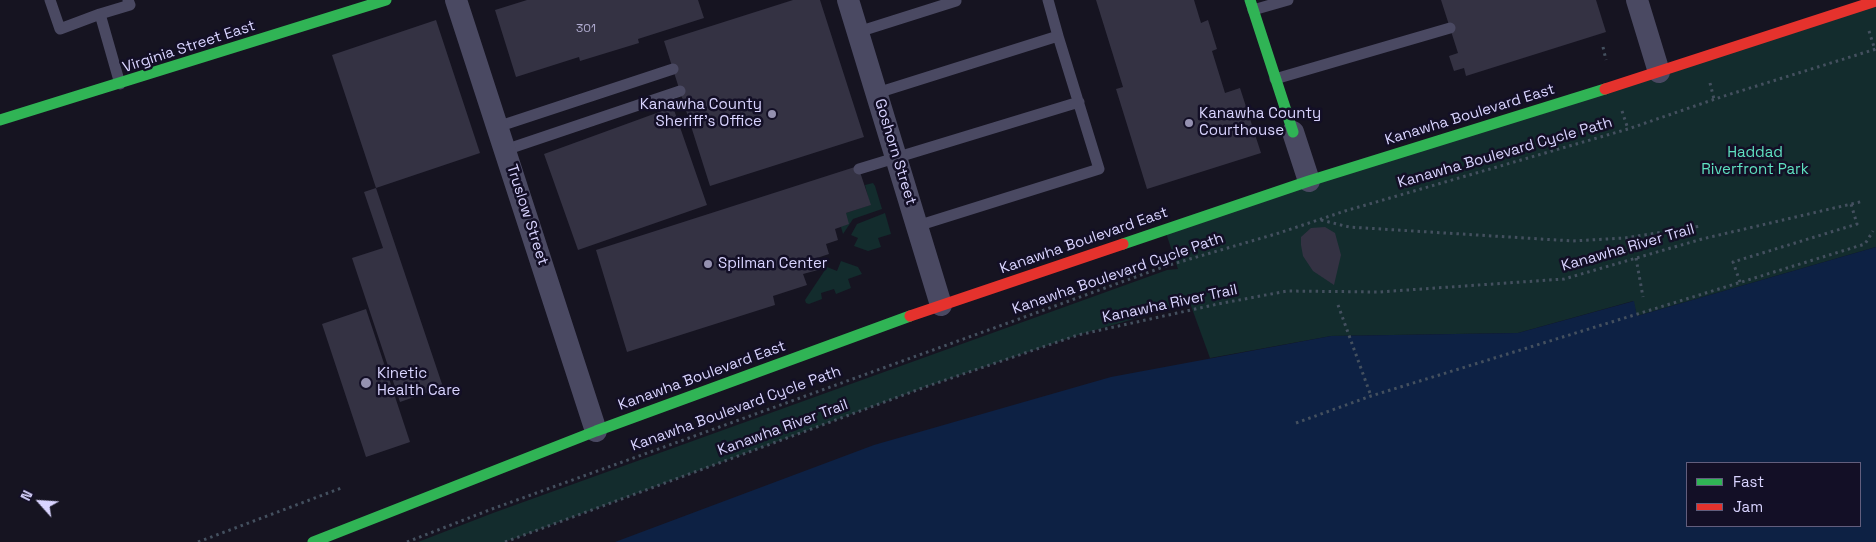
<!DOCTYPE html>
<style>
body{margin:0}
#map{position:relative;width:1876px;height:542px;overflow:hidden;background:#161421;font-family:"Space Grotesk",sans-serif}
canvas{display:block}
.legend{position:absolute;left:1686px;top:462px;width:175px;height:65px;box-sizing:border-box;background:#130f26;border:1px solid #625e7d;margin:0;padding:6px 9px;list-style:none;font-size:15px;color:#d9d4ff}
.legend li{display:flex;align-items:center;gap:10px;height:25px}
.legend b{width:25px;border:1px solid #625e7d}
.north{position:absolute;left:15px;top:477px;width:50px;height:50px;-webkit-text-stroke:4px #130f26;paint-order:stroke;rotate:296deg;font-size:14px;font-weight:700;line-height:20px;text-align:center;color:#d9d4ff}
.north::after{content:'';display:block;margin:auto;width:18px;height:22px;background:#d9d4ff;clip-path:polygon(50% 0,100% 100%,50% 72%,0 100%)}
</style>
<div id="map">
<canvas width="1876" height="542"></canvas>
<ul class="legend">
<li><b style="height:6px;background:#30b455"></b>Fast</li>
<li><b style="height:6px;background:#e5322d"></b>Jam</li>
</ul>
<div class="north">N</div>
</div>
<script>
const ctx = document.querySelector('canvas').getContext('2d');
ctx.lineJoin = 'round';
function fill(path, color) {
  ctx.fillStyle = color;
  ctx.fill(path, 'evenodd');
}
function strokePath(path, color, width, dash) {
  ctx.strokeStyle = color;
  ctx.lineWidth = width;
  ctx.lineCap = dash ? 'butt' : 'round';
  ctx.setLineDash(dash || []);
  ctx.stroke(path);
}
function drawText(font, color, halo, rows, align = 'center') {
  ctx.font = font + ' "Space Grotesk",sans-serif';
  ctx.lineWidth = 5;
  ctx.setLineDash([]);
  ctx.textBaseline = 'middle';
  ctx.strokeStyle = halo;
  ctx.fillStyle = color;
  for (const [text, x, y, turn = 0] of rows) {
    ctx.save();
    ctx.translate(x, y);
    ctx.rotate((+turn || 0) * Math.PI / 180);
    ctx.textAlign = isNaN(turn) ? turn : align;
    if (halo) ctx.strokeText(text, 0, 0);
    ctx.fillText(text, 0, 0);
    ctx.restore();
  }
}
fill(new Path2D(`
 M1876,0V247L1637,316L1633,301L1518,333L1331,336L1210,358L1190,303L1078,335L925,387L505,542H418L493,513L1167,270L1178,269L1165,230Z
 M873,183L875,186L882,209L853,219L843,234L841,227L846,213L870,205L865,185Z
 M885,213L891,234L878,238L881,247L868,251L854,246L858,238L851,235L857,224Z
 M841,261L858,267L862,274L848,279L851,288L836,294L834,289L821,293L822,299L809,304L806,303L805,300L827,267L837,271Z`), '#132c2d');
fill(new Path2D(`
 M1876,247V542H615L874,445L1111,377L1331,336L1518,333L1634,301L1637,316ZM1687,463H1860V526H1687Z`), '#0d2144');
fill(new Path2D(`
 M527,0H698L704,18L638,39L639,43L580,61L579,57L516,77L495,10Z
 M793,0H820L864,137L710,186L664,41Z
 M1096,0H1194L1201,23L1208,20L1217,49L1212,51L1225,93L1240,88L1261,153L1147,189L1116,89L1123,87Z
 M1441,0H1596L1606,32L1466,76L1464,68L1454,71L1449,56L1458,53Z
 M436,20L480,153L376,188L443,387L400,402L352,258L383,248L364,192L376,188L332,55Z
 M673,107L707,205L578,250L544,154Z
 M858,166L871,205L846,213L849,224L835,229L838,240L826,244L829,254L814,259L818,270L803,274L807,285L773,296L775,305L627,352L596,250Z
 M1325,227L1335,233L1341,255L1334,285L1313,271L1303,256L1301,245V237L1311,228Z
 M366,309L410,442L366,457L322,324Z`), '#343243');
strokePath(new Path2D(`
 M1869,31L1875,50
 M1603,47L1606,60
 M1710,83L1714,99
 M1622,111L1628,129
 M1321,220L1349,227L1573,241L1625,238L1701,226
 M1636,258L1643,297
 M1740,282L1733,262L1857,224L1851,204
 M1338,305L1371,396
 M1296,423L1371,396L1865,244L1873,231
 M198,542L344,487
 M407,542L492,509L1166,266L1279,233L1345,211L1628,129L1721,97L1876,49
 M505,542L925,387L1078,335L1218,304L1287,291L1379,292L1564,279L1702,239L1864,201`), '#44505f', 3, [2.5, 4]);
strokePath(new Path2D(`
 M50,0L60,29L100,14L120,84
 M1048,0L1058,36
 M1253,10L1288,0
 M100,14L130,5L128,0
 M858,32L956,1
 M1275,79L1450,28
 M877,93L1058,36L1099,169L917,226
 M497,127L673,69
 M505,150L680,91
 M859,169L1079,102`), '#4a4962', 11);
strokePath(new Path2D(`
 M456,0L596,431
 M848,0L941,305
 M1637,0L1659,72
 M1293,132L1309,181`), '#4a4962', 22);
strokePath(new Path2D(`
 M1250,0L1293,132
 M0,120L386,0
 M1123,244L1309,181L1605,89
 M313,542L596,431L910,316`), '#30b455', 11);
strokePath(new Path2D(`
 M1605,89L1876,1
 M910,316L1123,244`), '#e5322d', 11);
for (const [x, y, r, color] of [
 [772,114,5,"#9591b1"],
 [1189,123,5,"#9591b1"],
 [708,264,5,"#9591b1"],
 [366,383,6,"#9591b1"]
]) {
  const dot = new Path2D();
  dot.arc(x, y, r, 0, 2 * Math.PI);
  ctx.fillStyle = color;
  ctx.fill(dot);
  strokePath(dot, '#130f26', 2);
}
drawText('12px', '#b0acd0', null, [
 ["301",586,29]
]);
drawText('15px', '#d9d4ff', '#130f26', [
 ["Virginia Street East",189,47,-18],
 ["Kanawha Boulevard East",1470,115,-17],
 ["Goshorn Street",895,152,73],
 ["Kanawha Boulevard Cycle Path",1505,153,-16],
 ["Truslow Street",527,215,72],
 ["Kanawha Boulevard East",1084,241,-19],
 ["Kanawha River Trail",1628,248,-16],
 ["Kanawha Boulevard Cycle Path",1118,274,-19],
 ["Kanawha River Trail",1170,304,-12],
 ["Kanawha Boulevard East",702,376,-20],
 ["Kanawha Boulevard Cycle Path",736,409,-20],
 ["Kanawha River Trail",783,428,-20]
]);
drawText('15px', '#d9d4ff', '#130f26', [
 ["Kanawha County",762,105,"right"],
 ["Sheriff's Office",762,122,"right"],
 ["Kanawha County",1199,114],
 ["Courthouse",1199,131],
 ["Spilman Center",718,264],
 ["Kinetic",377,374],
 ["Health Care",377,391]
], 'left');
drawText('15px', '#5fe0c0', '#130f26', [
 ["Haddad",1755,153],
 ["Riverfront Park",1755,170]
]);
</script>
